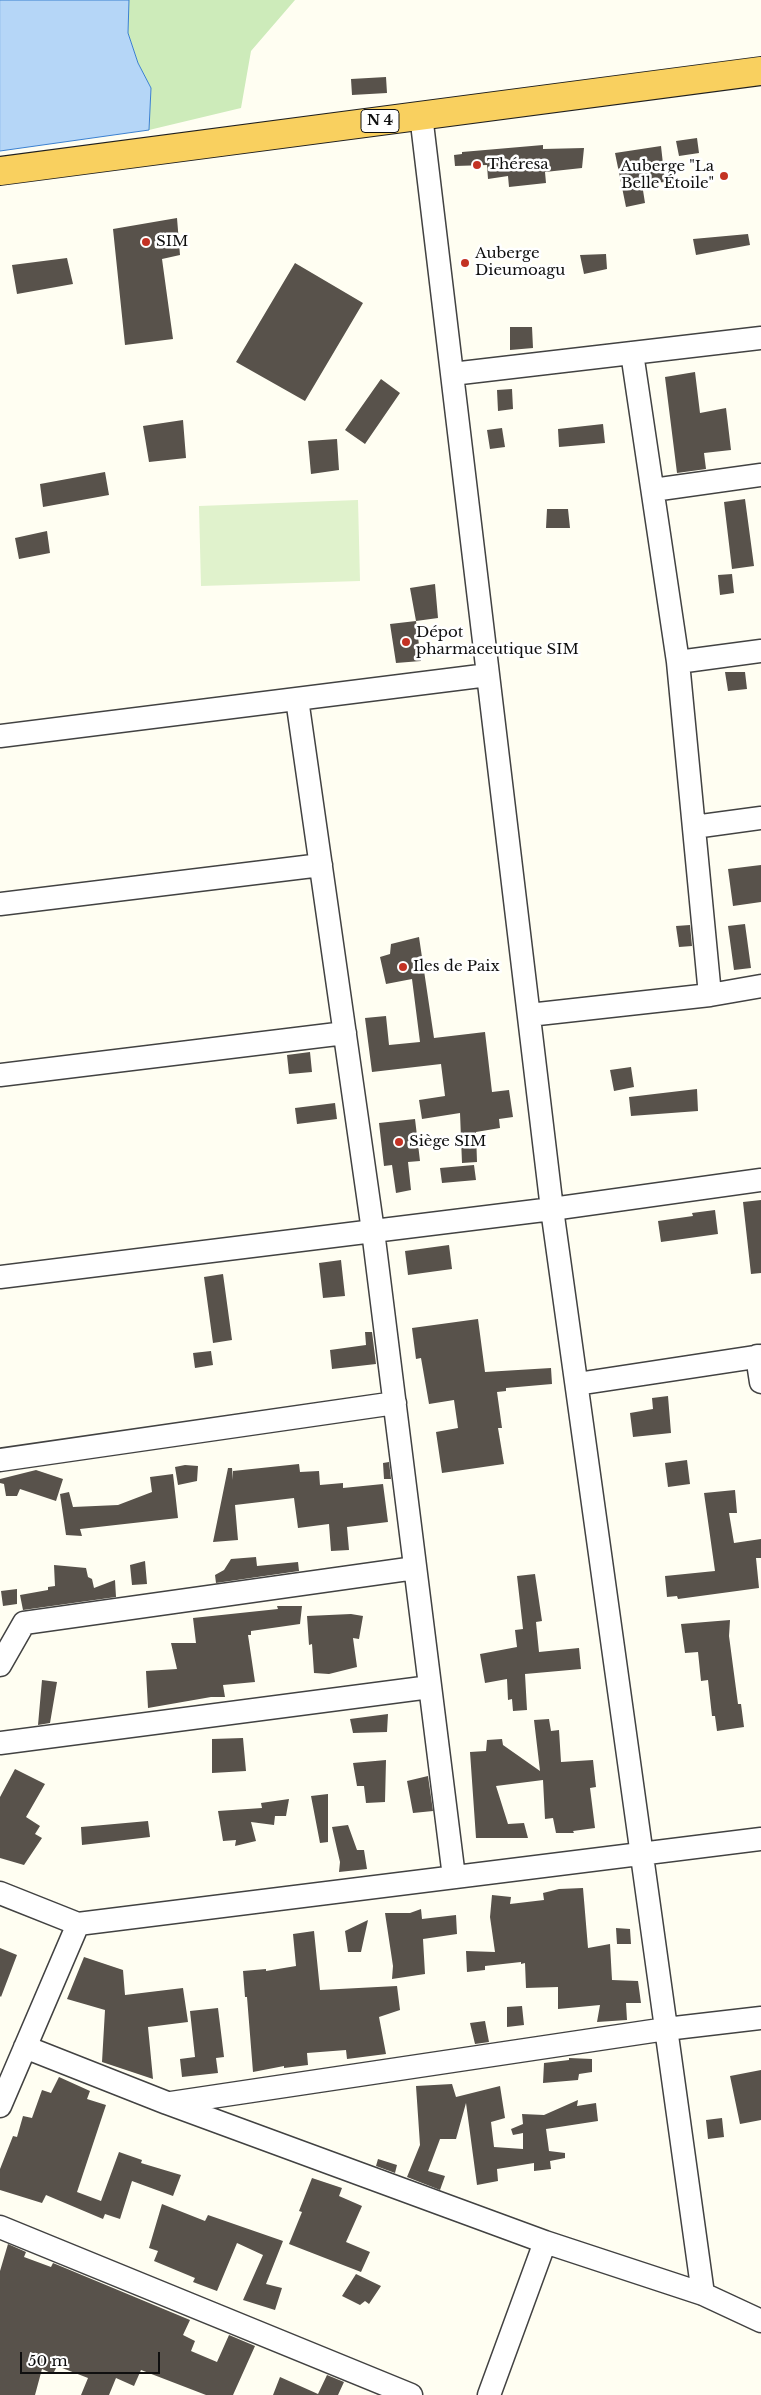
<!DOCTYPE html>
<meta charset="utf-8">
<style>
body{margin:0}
#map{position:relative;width:761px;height:2395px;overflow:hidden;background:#fffef2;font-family:"Libre Baskerville",serif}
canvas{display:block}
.scale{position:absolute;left:20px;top:2352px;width:140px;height:22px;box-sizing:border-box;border:2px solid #0f0f0f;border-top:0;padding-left:6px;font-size:15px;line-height:18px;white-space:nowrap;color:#0f0f0f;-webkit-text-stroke:4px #fff;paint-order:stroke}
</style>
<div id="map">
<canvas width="761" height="2395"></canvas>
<div class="scale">50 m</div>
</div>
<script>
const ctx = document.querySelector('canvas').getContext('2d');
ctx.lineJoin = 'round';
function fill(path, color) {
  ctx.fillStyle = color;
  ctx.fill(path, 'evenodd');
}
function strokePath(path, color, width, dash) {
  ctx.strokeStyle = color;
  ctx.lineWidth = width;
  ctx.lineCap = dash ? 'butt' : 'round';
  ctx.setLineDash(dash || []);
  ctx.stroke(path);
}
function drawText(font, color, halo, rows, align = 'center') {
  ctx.font = font + ' "Libre Baskerville",serif';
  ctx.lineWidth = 5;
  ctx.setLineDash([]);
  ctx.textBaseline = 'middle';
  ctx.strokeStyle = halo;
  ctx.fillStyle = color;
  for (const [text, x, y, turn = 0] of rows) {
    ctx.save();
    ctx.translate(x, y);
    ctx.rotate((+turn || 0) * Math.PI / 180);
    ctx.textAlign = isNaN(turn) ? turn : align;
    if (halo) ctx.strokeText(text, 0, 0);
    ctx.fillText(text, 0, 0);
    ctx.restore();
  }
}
fill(new Path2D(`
 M129,0H295L251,51L241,108L149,130L151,88L138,63L128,33Z`), '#cdebba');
fill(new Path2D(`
 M358,500L360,581L201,586L199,506Z`), '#e0f2cc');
const water = new Path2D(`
 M0,0H129L128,33L138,63L151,88L149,130L0,151Z`);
fill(water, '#b5d6f7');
strokePath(water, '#3b80d0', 1);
fill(new Path2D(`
 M386,77L387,93L352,95L351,79Z
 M697,138L699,153L679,156L676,141Z
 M543,145V149L584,148L582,168L545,172L546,183L509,187L508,176L488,179L487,165L455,166L454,155L462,154V152Z
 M661,146L665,182L642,184L645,203L626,207L615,153Z
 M177,218L180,255L162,259L173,339L125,345L113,229Z
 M748,234L750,245L696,255L693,239Z
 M606,254L607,269L584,274L580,255Z
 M67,258L73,284L17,294L12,265Z
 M295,263L363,303L305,401L236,362Z
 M510,327H532L533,348L510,350Z
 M695,372L700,413L726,408L731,450L704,453L706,469L677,473L665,377Z
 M381,379L400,393L365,444L345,430Z
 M512,389L513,409L498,411L497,390Z
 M183,420L186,458L149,462L143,426Z
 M603,424L605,443L559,447L558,429Z
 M502,428L505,447L490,449L487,430Z
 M337,439L339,470L311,474L308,441Z
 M105,472L109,495L43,507L40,484Z
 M745,499L754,566L732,569L724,502Z
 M547,509H568L570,528H546Z
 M47,531L50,553L19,559L15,538Z
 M732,574L734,593L720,595L718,575Z
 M435,584L438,618L416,621L410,588Z
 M416,621L421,661L396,663L390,624Z
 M725,672H745L747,689L728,691Z
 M761,865V902L733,906L728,869Z
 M745,924L751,968L734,970L728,926Z
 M690,925L692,946L679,947L676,926Z
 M419,937L434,1038L485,1032L492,1092L509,1090L513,1117L499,1119L500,1128L476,1132L477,1162L462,1163L460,1113L422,1119L419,1100L445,1096L441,1064L372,1072L365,1018L386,1016L389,1045L420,1042L412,979L386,984L380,957L390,954L391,944Z
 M310,1052L312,1072L289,1074L287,1055Z
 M631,1067L634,1087L614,1091L610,1070Z
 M697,1089L698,1111L631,1116L629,1097Z
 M335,1103L337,1119L297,1124L295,1108Z
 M415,1119L420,1161L408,1162L411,1190L396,1193L392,1165L384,1166L379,1123Z
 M474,1165L476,1180L442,1183L440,1168Z
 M761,1200V1273L751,1274L743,1202Z
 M715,1210L718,1234L661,1242L658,1221L693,1216L692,1213Z
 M449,1245L452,1269L408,1275L405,1251Z
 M341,1260L345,1296L323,1298L319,1263Z
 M223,1274L232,1340L213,1343L204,1277Z
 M478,1319L485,1372L551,1368L552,1384L506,1388V1391L497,1392L502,1428H498L504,1464L442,1473L436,1432L458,1428L454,1400L429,1404L421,1358L416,1359L412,1328Z
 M365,1332H372L376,1364L332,1369L330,1350L366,1345Z
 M211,1351L213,1365L195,1368L193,1353Z
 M668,1396L671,1433L633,1437L630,1413L653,1409L652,1398Z
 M687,1460L690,1484L668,1487L665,1463Z
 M389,1462L391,1479H384L383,1463Z
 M299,1464L300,1472L319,1471L320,1485L343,1483V1488L383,1484L388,1522L347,1527L349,1550L331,1551L329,1524L298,1528L294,1498L235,1505L238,1540L213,1542L228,1468H232L233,1480V1471Z
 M185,1465L198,1466L197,1481L178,1485L175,1467Z
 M36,1470L63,1479L56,1501L20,1489L17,1496H6L4,1484L0,1483V1479Z
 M173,1474L178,1518L80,1529L82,1536L66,1535L60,1494L69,1492L73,1507L118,1505L152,1492L150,1477Z
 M735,1490L737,1513H729L734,1543L761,1539V1558H756L759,1588L678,1599L677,1596L667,1597L665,1576L715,1571L704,1493Z
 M256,1557L257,1566L298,1562L299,1571L216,1583L215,1575L224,1570L231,1559Z
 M145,1561L147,1584L132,1585L130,1565Z
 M54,1565L86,1568L88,1577L92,1579L94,1588L115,1580L116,1597L23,1610L20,1595L48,1590V1587L55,1586Z
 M535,1574L542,1621L536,1622L539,1652L579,1648L581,1669L525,1674L527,1710L513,1711L512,1699L508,1700L507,1679L485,1683L480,1654L517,1647L515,1630L523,1629L517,1576Z
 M17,1589V1604L3,1606L1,1591Z
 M277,1606H302L300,1624L251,1631V1635H248L255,1682L223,1685L225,1697H211L148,1708L146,1671L177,1669L171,1643H196L193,1618L278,1609Z
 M351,1614L363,1616L359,1639L353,1638L357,1667L329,1674L314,1673L312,1644L309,1645L307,1616Z
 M730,1620L729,1636L738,1704H741L744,1727L717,1731L715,1716H712L708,1680L701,1681L698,1652L685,1653L681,1624Z
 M42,1680L57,1682L50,1723L38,1725Z
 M388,1714L387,1732L353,1733L350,1719Z
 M549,1719L551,1731L559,1730L561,1762L593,1760L596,1787L590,1788L595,1828L573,1831L574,1833H556L553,1818L545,1819L543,1780L496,1786L508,1824L524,1823L528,1838H476L470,1752L486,1751L487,1740L502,1739L503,1745L540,1771L534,1720Z
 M243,1738L246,1771L212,1773V1739Z
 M386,1760L385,1802L366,1803L364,1786H357L353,1763Z
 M15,1769L45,1784L26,1817L40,1826L35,1834L42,1838L24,1865L0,1858V1797Z
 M428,1776L433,1811L413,1813L407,1781Z
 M328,1794V1842L320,1843L311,1796Z
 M289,1799L286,1816H275L274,1825L251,1822L256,1841L235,1846L236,1840L223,1841L218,1811L262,1808L261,1803Z
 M148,1821L150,1837L82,1845L81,1827Z
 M348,1825L357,1850H364L367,1869L339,1872L340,1862L332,1827Z
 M583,1888L588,1948L610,1944L612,1980L638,1981L641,2003H626L627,2020L597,2022L600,2005L558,2009V1987L526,1988L525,1963L521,1964V1962L485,1966V1970L467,1972L466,1951L495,1952L490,1917L492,1895L511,1897L510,1904L544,1900L543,1893L559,1889Z
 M421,1909L422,1919L456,1915L457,1934L423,1939L425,1974L392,1979L393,1966L385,1913H410Z
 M368,1920L361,1952H348L345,1931Z
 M616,1928L630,1929L631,1944H617Z
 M314,1931L320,1990L397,1986L400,2010L379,2017L386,2054L347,2059L346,2050L307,2053L308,2065L284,2068V2066L253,2072L247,1997H245L243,1971L266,1969V1971L296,1966L293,1934Z
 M0,1948L17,1955L1,1997L0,1996Z
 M84,1957L123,1970L125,1995L183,1988L188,2022L148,2027L153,2079L102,2062L105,2010L67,1999Z
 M522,2006L524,2025L507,2027V2007Z
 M218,2008L224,2057L216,2058L218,2073L182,2077L180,2059L195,2057L190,2011Z
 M485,2021L489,2042L475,2044L470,2023Z
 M569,2058L592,2059V2072L579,2074L578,2080L543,2083L544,2063L569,2060Z
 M761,2070V2120L740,2124L730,2076Z
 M59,2077L90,2091L87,2099L106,2105L77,2192L101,2201L119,2152L142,2160L141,2163L181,2175L173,2196L132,2181L120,2219L105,2214L103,2219L46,2195L42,2203L0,2190V2169L13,2136L17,2137L23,2116L32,2118L42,2090L51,2093Z
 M452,2084L456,2097L500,2086L505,2118L491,2122L494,2147L523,2149V2133L513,2135L511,2129L523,2124L522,2114L544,2115L578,2100L577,2106L596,2103L598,2121L546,2129L549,2151L565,2153V2158L550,2161L551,2169L534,2171V2163L497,2169L498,2181L477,2185L466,2103L456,2139H440L428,2171L445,2176L440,2190L407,2177L420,2145L416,2086Z
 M722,2118L724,2137L708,2139L706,2120Z
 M378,2159L397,2165L395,2173L376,2166Z
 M312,2178L342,2188L339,2196L362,2206L346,2242L370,2252L361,2272L289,2244L302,2212L299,2211Z
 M162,2204L205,2221L208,2215L283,2241L266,2284L282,2288L275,2310L243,2300L263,2255L237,2243L217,2291L193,2282L195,2278L154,2261L158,2251L149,2248Z
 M8,2244L26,2252L24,2257L51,2267L53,2263L190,2320L183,2335L195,2341L191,2351L217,2362L229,2335L255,2346L233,2395H206L141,2370L134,2386L116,2378L109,2395H81L88,2378L57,2366L53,2374L42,2369L35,2395H0V2271Z
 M356,2274L381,2286L369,2304L365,2301L360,2305L342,2296Z
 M327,2375L344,2382L338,2395H273L280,2377L318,2394Z`), '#58524b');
const minor = new Path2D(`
 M421,115L552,1209L703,2294
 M632,353L678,662L710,995
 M452,374L761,338
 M653,490L761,475
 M678,662L761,651
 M297,699L373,1231L454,1877
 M0,736L488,675
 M694,827L761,818
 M0,904L321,865
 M529,1015L710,995L761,986
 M0,1075L345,1033
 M0,1277L552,1209L761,1180
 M757,1356L761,1382
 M577,1384L761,1356
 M0,1460L395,1403
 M0,1665L24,1623L415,1568
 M0,1743L430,1687
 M0,1893L78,1924L761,1839
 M25,2047L167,2103L545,2242L703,2294L761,2321
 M171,2103L666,2029L761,2018
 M0,2106L78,1924
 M0,2227L411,2395
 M489,2395L545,2242`);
const trunk = new Path2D(`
 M0,171L761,71`);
strokePath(minor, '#424242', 25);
strokePath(trunk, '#202020', 30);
strokePath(minor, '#fff', 22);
strokePath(trunk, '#f9d05f', 28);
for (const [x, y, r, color] of [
 [477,165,5,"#c33224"],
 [724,176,5,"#c33224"],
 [146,242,5,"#c33224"],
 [465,263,5,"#c33224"],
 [406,642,5,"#c33224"],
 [403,967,5,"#c33224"],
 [399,1142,5,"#c33224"]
]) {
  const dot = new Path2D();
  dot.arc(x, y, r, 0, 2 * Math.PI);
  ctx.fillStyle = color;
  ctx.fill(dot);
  strokePath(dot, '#fff', 2);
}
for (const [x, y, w] of [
 [380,121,38]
]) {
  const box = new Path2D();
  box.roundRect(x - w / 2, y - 11.5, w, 23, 4);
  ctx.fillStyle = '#fff';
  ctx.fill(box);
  strokePath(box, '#0f0f0f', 1);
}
drawText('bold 14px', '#0f0f0f', null, [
 ["N 4",380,121]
]);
drawText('15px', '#0f0f0f', '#fff', [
 ["Théresa",487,165],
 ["Auberge \"La",714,167,"right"],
 ["Belle Étoile\"",714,184,"right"],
 ["SIM",156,242],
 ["Auberge",475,254],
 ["Dieumoagu",475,271],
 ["Dépot",416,633],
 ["pharmaceutique SIM",416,650],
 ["Iles de Paix",413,967],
 ["Siège SIM",409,1142]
], 'left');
</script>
